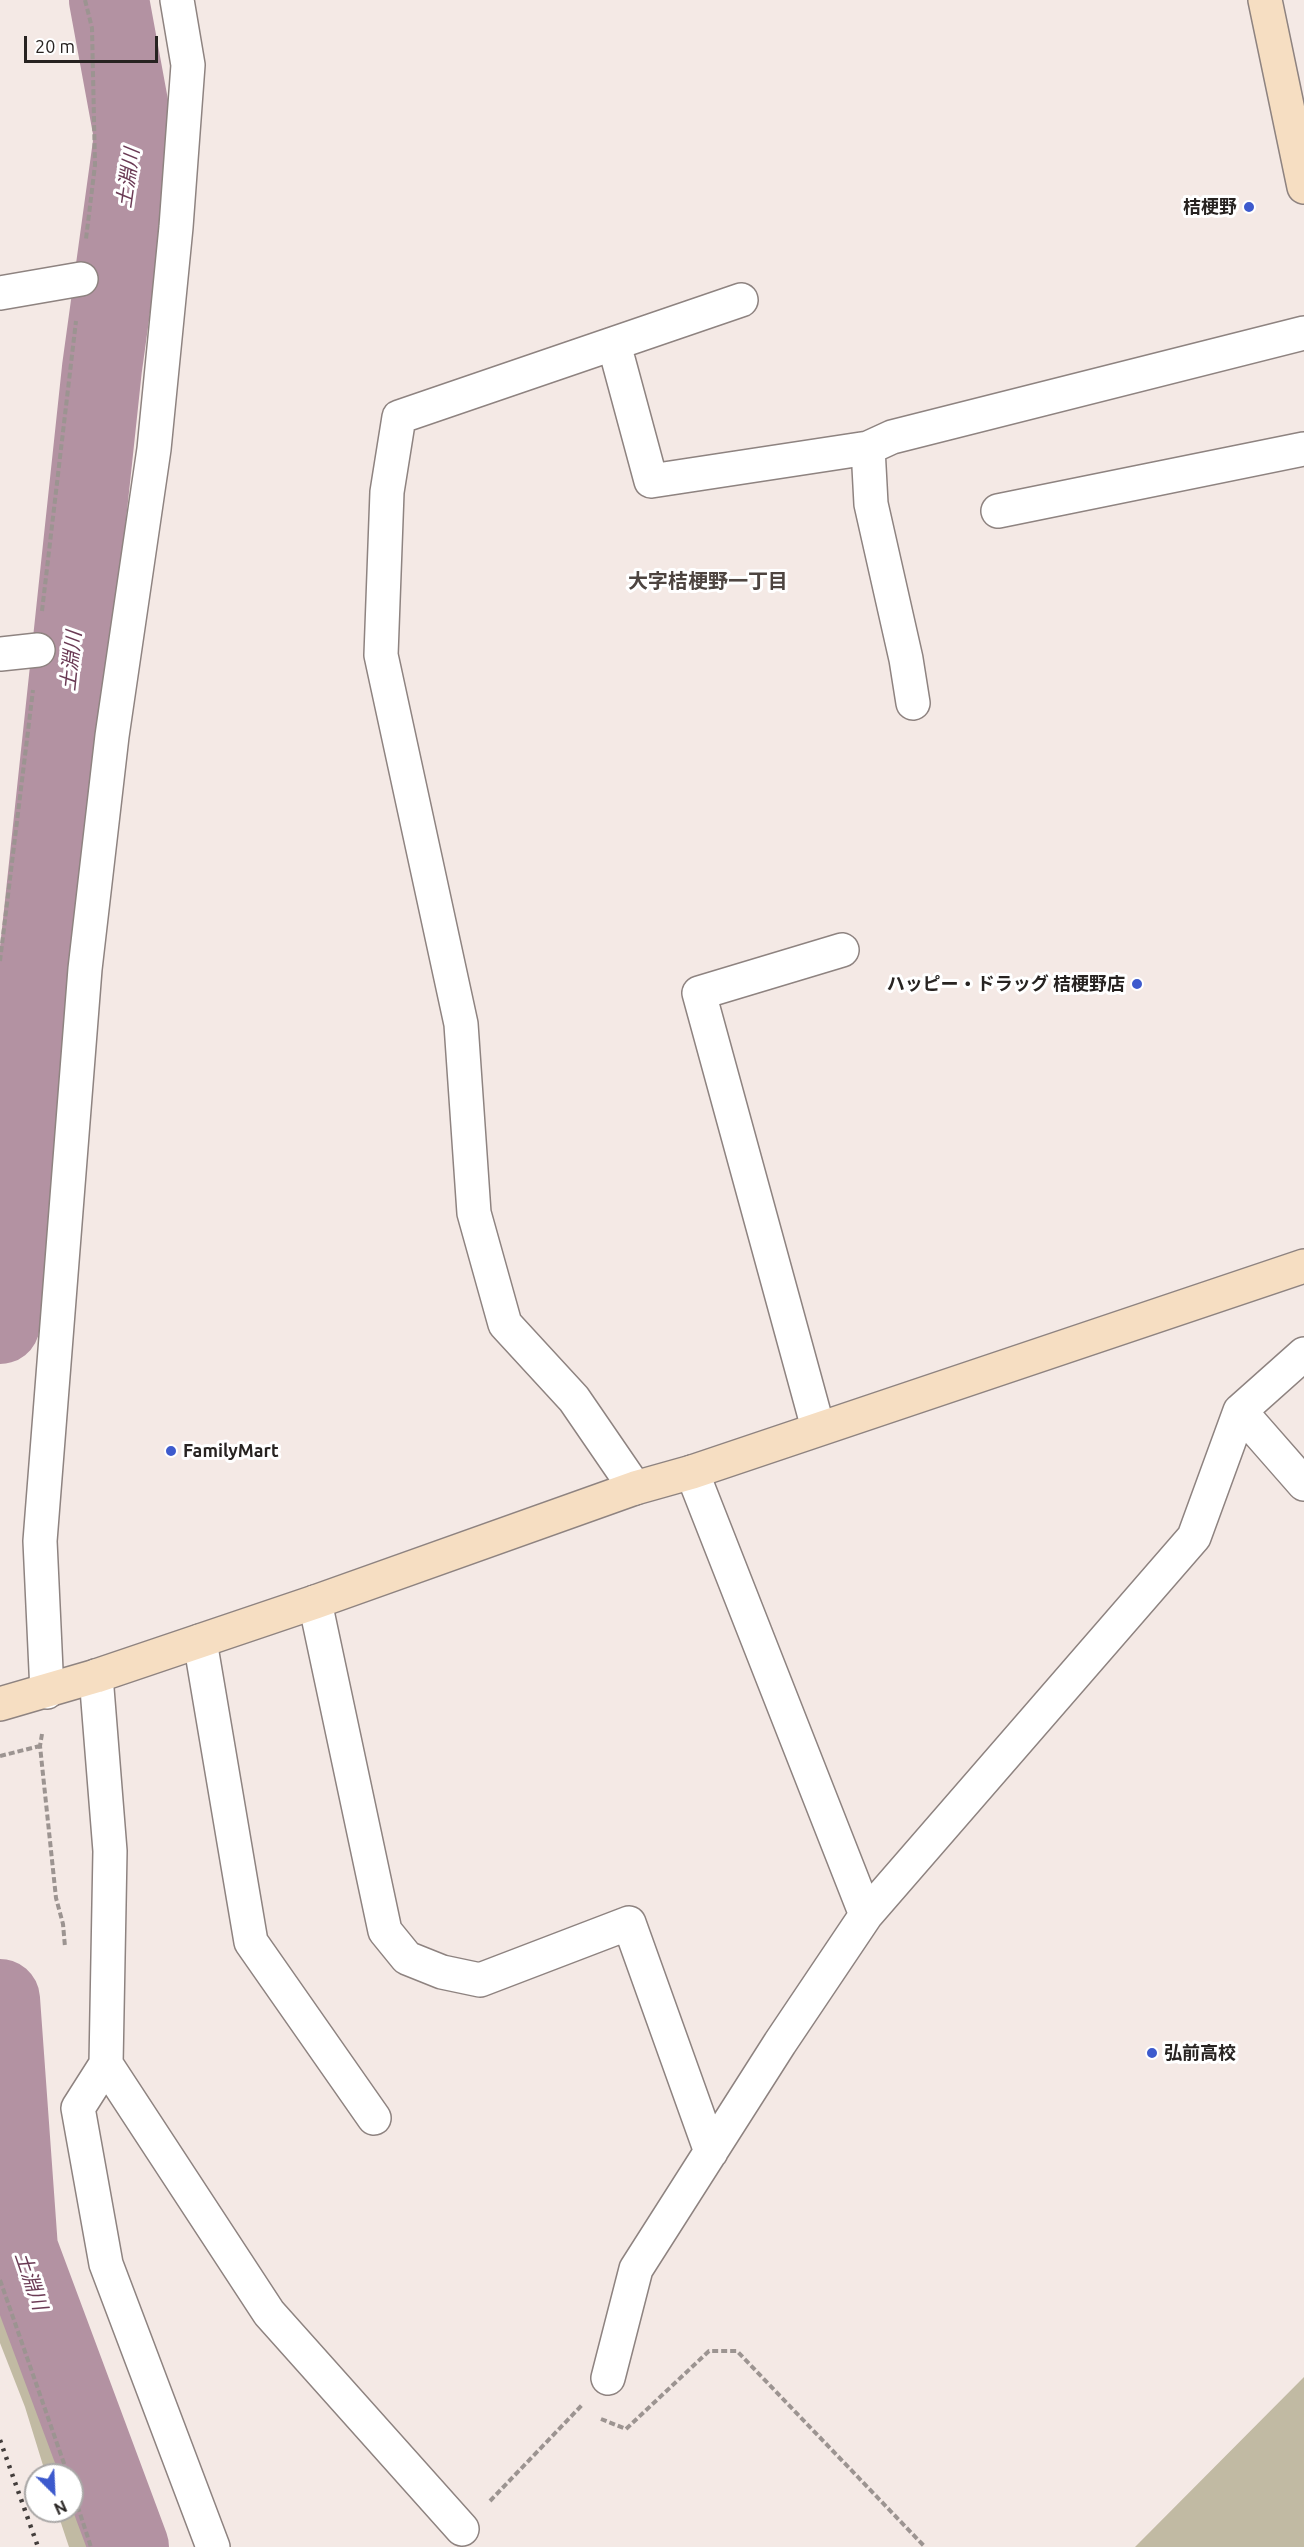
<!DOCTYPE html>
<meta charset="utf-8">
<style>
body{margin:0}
#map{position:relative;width:1304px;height:2547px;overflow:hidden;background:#f4e9e5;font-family:Ubuntu,sans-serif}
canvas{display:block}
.north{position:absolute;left:24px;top:2463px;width:60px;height:60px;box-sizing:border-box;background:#fff;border:2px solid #a9a7a6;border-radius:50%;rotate:156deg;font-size:16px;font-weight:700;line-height:24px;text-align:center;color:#272321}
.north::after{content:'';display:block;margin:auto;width:21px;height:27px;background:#3d5acd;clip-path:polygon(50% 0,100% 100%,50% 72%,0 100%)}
.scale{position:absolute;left:24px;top:36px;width:134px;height:27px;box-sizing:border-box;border:3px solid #272321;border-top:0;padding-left:8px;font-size:18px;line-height:21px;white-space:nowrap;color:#272321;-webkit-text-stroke:4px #fff;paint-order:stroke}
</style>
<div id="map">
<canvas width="1304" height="2547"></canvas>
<div class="north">N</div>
<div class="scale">20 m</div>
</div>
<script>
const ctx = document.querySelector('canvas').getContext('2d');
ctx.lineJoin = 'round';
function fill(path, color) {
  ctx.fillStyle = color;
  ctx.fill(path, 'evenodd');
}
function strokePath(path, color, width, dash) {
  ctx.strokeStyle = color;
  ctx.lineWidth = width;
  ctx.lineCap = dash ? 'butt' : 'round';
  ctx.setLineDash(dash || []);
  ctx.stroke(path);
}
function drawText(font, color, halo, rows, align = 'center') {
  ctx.font = font + ' Ubuntu,"Noto Sans JP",sans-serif';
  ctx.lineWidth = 6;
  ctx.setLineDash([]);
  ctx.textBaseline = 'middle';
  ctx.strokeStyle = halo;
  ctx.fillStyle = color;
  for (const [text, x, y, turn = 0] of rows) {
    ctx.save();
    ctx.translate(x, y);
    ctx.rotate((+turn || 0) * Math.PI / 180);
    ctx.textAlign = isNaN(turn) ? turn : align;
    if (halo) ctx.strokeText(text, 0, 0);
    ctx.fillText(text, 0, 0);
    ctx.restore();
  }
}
fill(new Path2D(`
 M0,2225L10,2277L103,2547H69L57,2511H72V2475H46L25,2407L0,2343Z
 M1304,2377V2547H1135Z`), '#c1baa3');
strokePath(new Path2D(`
 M0,1324L102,368L134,136L109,0
 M0,1999L18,2249L129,2547`), '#b392a2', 80);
const street = new Path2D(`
 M0,293L81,279
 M614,344L651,481L868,448
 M998,511L1304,449
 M0,654L38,650
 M913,703L906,659L871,504L868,448L892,437L1304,333
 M1240,1411L1304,1484
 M818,1428L699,993L842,950
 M692,1472L866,1915
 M635,1488L574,1399L505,1324L474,1213L461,1024L381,655L387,492L399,417L741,300
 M315,1602L385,1931L407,1958L442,1972L480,1980L629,1923L711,2152
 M200,1641L251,1942L374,2118
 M96,1676L110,1851L106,2064L78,2108L106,2264L213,2547
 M47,1692L40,1541L85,969L112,736L154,449L176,227L188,65L177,0
 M106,2064L269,2313L462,2529
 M608,2378L636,2269L780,2043L866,1915L1194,1537L1240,1411L1304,1354`);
const secondary = new Path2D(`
 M1265,0L1304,187
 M0,1704L96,1676L315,1602L635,1488L692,1472L1304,1266`);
strokePath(street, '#8e8380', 36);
strokePath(secondary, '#8e8380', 36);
strokePath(new Path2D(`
 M85,0L92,28L95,165L86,239
 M42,611L76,321
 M0,961L33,690
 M42,1734L40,1746L56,1898L63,1924L65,1947
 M0,1756L40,1746
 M0,2280L68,2475
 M601,2419L626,2429L709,2351H737L925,2547
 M72,2489L91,2547
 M490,2501L582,2405`), '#9c9491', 4, [6, 3]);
strokePath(street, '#fff', 33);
strokePath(secondary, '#f6dec2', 33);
strokePath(new Path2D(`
 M0,2440L38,2547`), '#423d3b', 4.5, [3, 6]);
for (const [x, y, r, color] of [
 [1249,207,6,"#3d5acd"],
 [1137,984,6,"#3d5acd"],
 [171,1451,6,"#3d5acd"],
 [1152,2053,6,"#3d5acd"]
]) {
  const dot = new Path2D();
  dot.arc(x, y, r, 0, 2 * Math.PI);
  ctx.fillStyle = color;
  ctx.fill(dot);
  strokePath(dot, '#fff', 2);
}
drawText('bold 18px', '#272321', '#fff', [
 ["桔梗野",1237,207],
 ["ハッピー・ドラッグ 桔梗野店",1125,984],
 ["FamilyMart",183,1451,"left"],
 ["弘前高校",1164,2053,"left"]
], 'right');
drawText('italic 20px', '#6b3b55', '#fff', [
 ["土淵川",128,178,-82],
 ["土淵川",71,661,-84],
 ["土淵川",31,2281,71]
]);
drawText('bold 20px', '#4d4440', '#fff', [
 ["大字桔梗野一丁目",708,581]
]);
</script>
